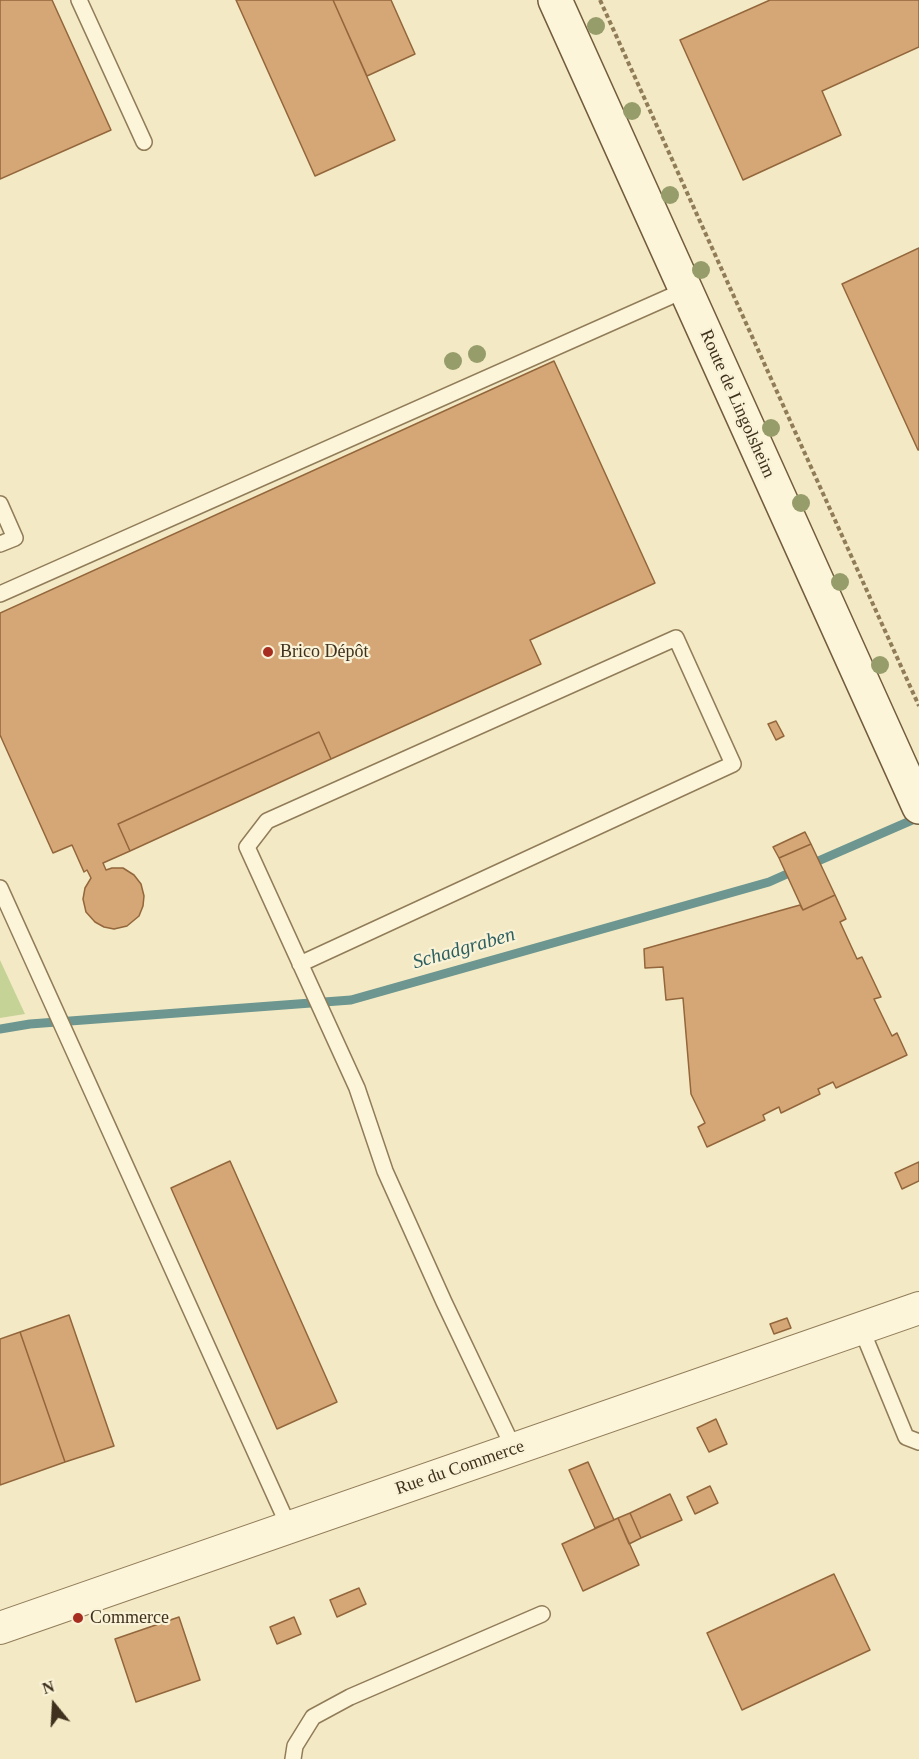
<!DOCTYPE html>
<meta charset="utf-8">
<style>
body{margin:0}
#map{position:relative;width:919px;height:1759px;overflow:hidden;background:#f3eac5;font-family:Georgia,serif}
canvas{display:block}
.north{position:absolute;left:24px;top:1675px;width:60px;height:60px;-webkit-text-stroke:4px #f9f2d6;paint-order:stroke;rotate:342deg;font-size:16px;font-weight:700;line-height:24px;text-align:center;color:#3f311e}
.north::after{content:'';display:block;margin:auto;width:21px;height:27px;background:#3f311e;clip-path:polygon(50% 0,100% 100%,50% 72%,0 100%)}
</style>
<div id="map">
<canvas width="919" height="1759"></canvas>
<div class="north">N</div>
</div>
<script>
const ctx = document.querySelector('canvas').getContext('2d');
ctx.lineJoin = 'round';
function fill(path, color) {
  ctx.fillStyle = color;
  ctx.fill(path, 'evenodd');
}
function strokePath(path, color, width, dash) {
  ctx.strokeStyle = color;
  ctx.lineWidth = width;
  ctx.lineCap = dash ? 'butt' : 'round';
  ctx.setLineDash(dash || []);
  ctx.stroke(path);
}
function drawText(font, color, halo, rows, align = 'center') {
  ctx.font = font + ' Georgia,serif';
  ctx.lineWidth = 4.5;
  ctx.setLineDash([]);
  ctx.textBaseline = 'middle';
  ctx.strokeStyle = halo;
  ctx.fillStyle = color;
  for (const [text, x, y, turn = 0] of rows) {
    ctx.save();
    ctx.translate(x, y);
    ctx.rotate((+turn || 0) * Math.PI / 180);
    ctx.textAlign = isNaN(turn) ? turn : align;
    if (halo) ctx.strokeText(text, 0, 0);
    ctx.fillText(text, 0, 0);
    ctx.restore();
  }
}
fill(new Path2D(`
 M0,960L25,1014L0,1018Z`), '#c6d397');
strokePath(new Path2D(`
 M809,865L919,817
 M0,1029L30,1024L351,1000L769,882L796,870`), '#6c968f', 9);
const building = new Path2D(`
 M0,0H52L111,130L0,179Z
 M236,0H333L395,140L315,176Z
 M333,0H391L415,54L367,76Z
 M770,0H919V47L822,91L841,135L743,180L680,40Z
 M919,248V450H918L842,284Z
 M554,361L655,583L530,640L541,664L331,759L319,732L118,824L130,851L103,863L106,870L112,868H123L134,875L141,884L144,896L143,906L139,916L127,926L114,929L104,927L95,922L86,912L83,899L85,888L91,878L87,870L84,872L72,845L53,853L0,735V613Z
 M776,721L784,736L776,740L768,724Z
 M319,732L331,759L130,851L118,824Z
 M805,832L811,844L779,858L773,847Z
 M811,844L835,895L803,910L779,858Z
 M835,895L846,919L840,922L857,959L862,957L881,997L874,999L892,1036L897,1033L907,1055L836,1088L833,1082L818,1089L820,1094L781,1113L779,1107L763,1115L765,1120L707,1147L698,1127L705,1123L691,1094L683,998L666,1000L663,967L645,968L644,949L800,905L803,910Z
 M230,1161L337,1402L277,1429L171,1188Z
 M919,1162V1181L902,1189L895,1173Z
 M69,1315L114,1446L65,1462L20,1332Z
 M787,1318L791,1328L774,1334L770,1324Z
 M20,1332L65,1462L0,1485V1339Z
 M716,1419L727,1444L709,1452L697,1428Z
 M588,1462L614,1520L595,1528L569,1470Z
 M710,1486L718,1503L695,1514L687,1497Z
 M670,1494L682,1520L641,1538L630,1513Z
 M630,1513L641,1538L629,1544L618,1518Z
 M618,1518L639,1565L583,1591L562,1544Z
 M834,1574L870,1650L742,1710L707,1633Z
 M359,1588L366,1604L337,1617L330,1600Z
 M179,1617L200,1680L136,1702L115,1639Z
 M294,1617L301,1634L277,1644L270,1627Z`);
fill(building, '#d5a777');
strokePath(building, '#93663b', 1.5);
const lane = new Path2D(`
 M79,0L144,142
 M0,504L15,538L0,544
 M0,594L685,290
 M0,888L289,1527
 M300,964L733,764L676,638L267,821L247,847L357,1088L385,1171L444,1302L514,1449
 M861,1328L906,1437L919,1442
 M293,1759L295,1746L313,1717L350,1697L542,1614`);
const street = new Path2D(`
 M0,1628L919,1308`);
const secondary = new Path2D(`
 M555,0L919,807`);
strokePath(lane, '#917c58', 18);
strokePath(street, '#917c58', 34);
strokePath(secondary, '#735c3b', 36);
strokePath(new Path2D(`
 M600,0L919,706`), '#917c58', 4, [4.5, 3]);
strokePath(lane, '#fcf5da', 15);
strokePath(street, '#fcf5da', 32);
strokePath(secondary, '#fcf5da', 33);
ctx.fillStyle = '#969d6b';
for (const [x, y] of [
 [596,26],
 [632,111],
 [670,195],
 [701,270],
 [477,354],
 [453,361],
 [771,428],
 [801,503],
 [840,582],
 [880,665]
]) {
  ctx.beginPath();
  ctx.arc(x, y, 9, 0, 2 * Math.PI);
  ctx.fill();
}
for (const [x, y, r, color] of [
 [268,652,6,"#a72d21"],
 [78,1618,6,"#a72d21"]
]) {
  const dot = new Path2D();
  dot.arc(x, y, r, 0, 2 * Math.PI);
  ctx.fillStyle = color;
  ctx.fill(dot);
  strokePath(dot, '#f9f2d6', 2);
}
drawText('18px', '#3f311e', '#f9f2d6', [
 ["Route de Lingolsheim",737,404,66],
 ["Rue du Commerce",460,1468,-19]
]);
drawText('18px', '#3f311e', '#f9f2d6', [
 ["Brico Dépôt",280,652],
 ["Commerce",90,1618]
], 'left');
drawText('italic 20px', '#2c5f60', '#f9f2d6', [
 ["Schadgraben",464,949,-16]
]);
</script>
